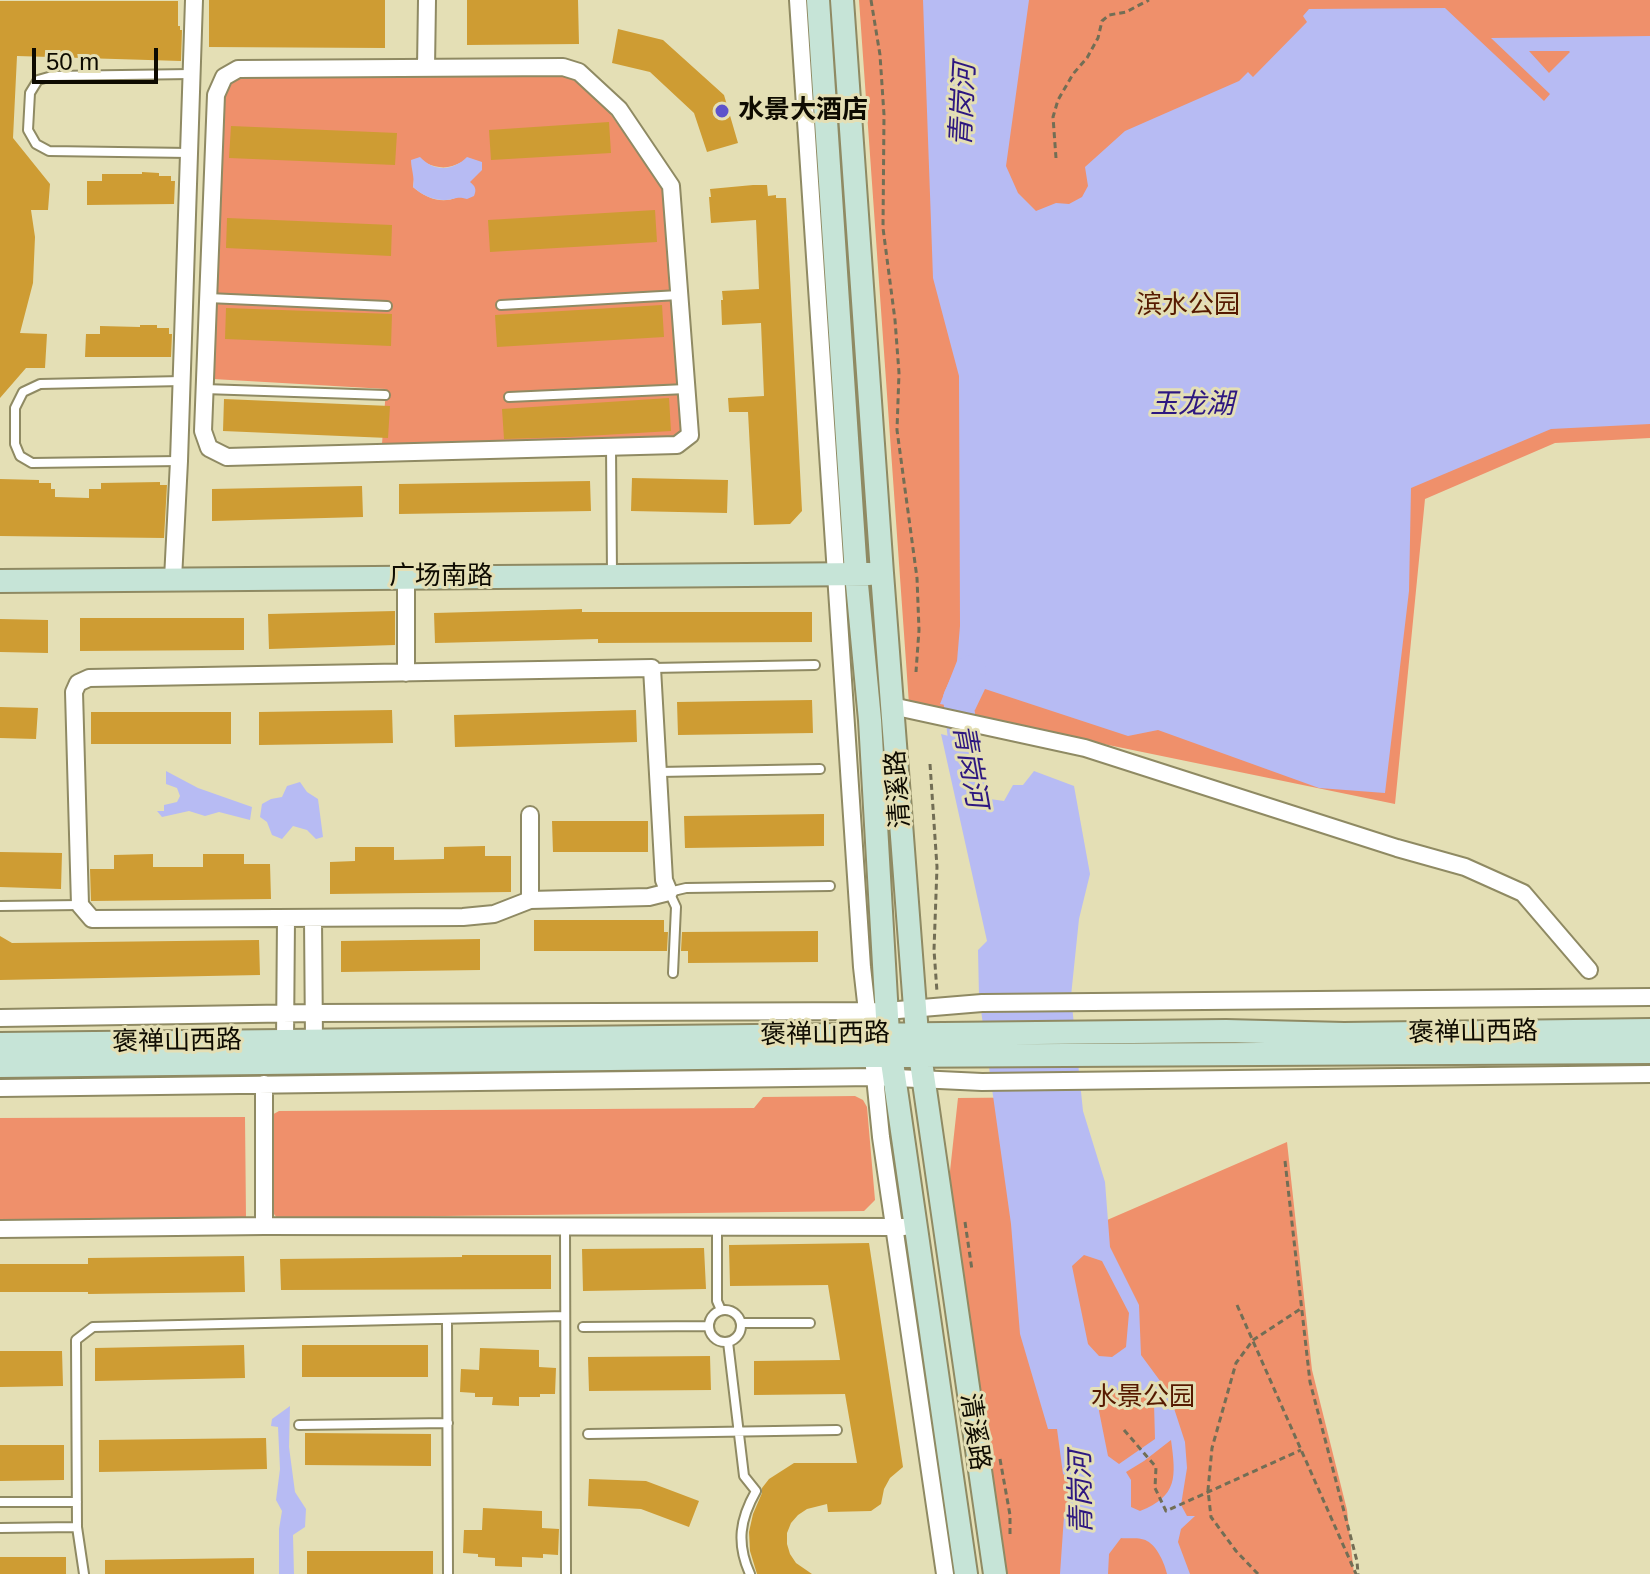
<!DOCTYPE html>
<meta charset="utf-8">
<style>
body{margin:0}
#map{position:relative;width:1650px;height:1574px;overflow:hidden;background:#e4dfb5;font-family:Arial,sans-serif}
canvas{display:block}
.scale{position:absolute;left:32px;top:48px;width:126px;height:36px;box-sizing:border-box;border:4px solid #0e0b01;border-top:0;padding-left:10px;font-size:24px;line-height:28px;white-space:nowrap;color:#0e0b01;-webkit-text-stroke:6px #e4dfb5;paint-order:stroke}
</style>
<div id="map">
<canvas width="1650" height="1574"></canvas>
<div class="scale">50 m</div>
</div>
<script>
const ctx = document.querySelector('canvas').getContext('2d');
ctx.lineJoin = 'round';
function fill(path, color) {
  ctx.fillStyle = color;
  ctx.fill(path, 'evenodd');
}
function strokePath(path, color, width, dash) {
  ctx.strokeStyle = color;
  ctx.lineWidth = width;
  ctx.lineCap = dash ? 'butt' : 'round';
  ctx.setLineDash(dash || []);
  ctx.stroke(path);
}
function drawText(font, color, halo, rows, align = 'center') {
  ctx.font = font + ' Arial,"Noto Sans SC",sans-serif';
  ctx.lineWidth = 6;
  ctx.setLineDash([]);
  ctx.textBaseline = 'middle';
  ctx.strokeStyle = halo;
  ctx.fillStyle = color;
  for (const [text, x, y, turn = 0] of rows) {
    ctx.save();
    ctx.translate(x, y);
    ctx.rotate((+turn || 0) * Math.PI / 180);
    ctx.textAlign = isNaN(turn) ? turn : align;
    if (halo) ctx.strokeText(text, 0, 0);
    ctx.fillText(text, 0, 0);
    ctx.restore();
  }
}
fill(new Path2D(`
 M859,0H1650V438L1555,443L1425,499L1395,804L909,704Z
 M565,74L600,99L663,189L682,437L382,444L386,389L213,379L222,94L240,75ZM462,162L470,182C466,187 462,194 457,197C442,205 424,197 413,187L414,179L426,163C439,169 449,169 462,162Z
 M855,1096L863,1100L867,1107L875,1200L864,1211L277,1218L271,1210L270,1116L279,1111L754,1108L763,1097Z
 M1070,1097L1091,1227L1287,1142L1312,1370L1347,1510L1354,1574H995L944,1226L958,1098Z
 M245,1117L246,1218L0,1220V1118Z`), '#ef906b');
fill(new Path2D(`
 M923,0H1029L1006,166L1018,193L1036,211L1056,203L1069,204L1082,197L1088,186L1085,167L1125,131L1239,81L1248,72L1253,77L1307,22L1303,16L1309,9L1445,8L1544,101L1550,94L1491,38L1650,36V424L1551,429L1411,488L1409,591L1385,793L1319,788L1158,730L1128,736L985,689L975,710L940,704L957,661L960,626L959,376L933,278ZM1529,51H1569L1570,52L1549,73Z
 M420,157C434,172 453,171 467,157L482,162V170L470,182C475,186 477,189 474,196L467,199C457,196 456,199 446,200C434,201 422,195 413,187C415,177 411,169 411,160Z
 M941,734L979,744L990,799L1004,801L1013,785H1023L1034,771L1074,786L1090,874L1079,919L1071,996L1083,1111L1105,1182L1110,1247L1139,1305L1141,1355L1169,1393L1185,1442L1187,1468L1181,1505L1187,1516H1195L1181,1529L1178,1542L1190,1574H1167C1165,1564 1157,1546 1147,1541C1141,1537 1128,1539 1121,1538L1109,1554L1108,1574H1060L1064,1516L1073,1481L1063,1474L1057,1429H1048L1020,1334L1011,1224L979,996L978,950L987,941ZM1084,1255L1102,1261L1129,1313L1126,1347L1112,1357L1099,1356L1088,1344L1072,1266ZM1131,1388L1154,1403L1155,1439L1119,1464L1108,1456L1099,1411L1101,1396ZM1171,1440C1176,1477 1178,1496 1140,1511L1131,1507V1480L1126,1472L1144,1461Z
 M166,771L198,788L252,807L250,820L219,812L205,816L189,811L162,817L157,811H164V805L177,802L180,796L177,788L166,784Z
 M300,782L307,792L318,799L323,837L316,839L307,830L293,826L282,839L272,835L267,822L260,817L262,804L271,799L282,797L287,786Z
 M290,1406L289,1447L295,1492L306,1509L305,1527L293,1535L294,1574H279V1529L282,1511L276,1500L280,1469L278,1427L271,1426L272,1419Z`), '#b7bbf3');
strokePath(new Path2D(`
 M968,779L958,698L971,670`), '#b7bbf3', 30);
fill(new Path2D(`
 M209,0H385V48L209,47Z
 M467,0H578L579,44L467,45Z
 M0,1H178V26H180V30H182L181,61L17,56L13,138L50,184L48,210H31L35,237L33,283L20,333L47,334L45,368H26L0,398Z
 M618,29L663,40L724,95L738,143L707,152L694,113L650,72L612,63Z
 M609,122L611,153L491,160L489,130Z
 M231,126L397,133L395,165L229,158Z
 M142,172L159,173V176H171V181H175L174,204L87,205V181H102V174H142Z
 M753,185H767L768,196L776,195V198H786L802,511L790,524L754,525L748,412H729L728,398L764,396L761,323L722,325L721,300H723L722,291L759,289L756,220L711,223L709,197H711L710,189Z
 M655,210L657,242L490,252L488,220Z
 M227,218L392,225L391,256L226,248Z
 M662,305L664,337L497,347L495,315Z
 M226,308L392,314L391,346L225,339Z
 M140,325H157V328H169V334H172L171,357H85L86,334H100V326L140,327Z
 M669,398L671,431L570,437L504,439L502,409Z
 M224,399L390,406L388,438L223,431Z
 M632,478L728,480L727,513L631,511Z
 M0,479L39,480V483H51V489H55V497L89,498V489H101V483L160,482V485H167L164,538L0,536Z
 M590,481L591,511L399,514V484Z
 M362,486L363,517L212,521V489Z
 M582,609V612H812V642L598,643V639L435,643L434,613Z
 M395,611V645L269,649L268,614Z
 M80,618H244V650L80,651Z
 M0,619L48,620V653L0,652Z
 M812,700L813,733L678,735L677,702Z
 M0,707L38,708L36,739L0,738Z
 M392,710L393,743L259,745V712Z
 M636,710L637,742L455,747L454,715Z
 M91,712H231V744H91Z
 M824,814V846L685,848L684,816Z
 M552,821H648V852H553Z
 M485,846V856H511V892L330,894V862L355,861V847H394V860L444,859V847Z
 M0,852L62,853L61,889L0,887Z
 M153,854V867H203V854H244V864H270L271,899L91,901L90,869H114V855Z
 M534,920H664V932H668L667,951H534Z
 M818,931V962L688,963V951H681L682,932Z
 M0,936L12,943L259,940L260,975L0,980Z
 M480,939V970L341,972V941Z
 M869,1243L903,1467L890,1478L884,1489L881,1504L871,1511L828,1512L827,1504L807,1509L798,1515L791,1523L787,1533V1544L790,1554L796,1563L812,1574H757L750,1551L749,1532L753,1514L762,1493V1488L769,1479L794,1463H857L845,1394L754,1395V1361L840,1360L828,1285L730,1286L729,1245Z
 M704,1248L706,1289L583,1291L582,1249Z
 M462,1255H551V1289L281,1290L280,1259L462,1257Z
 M244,1256L245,1292L88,1294V1292H0V1264H88V1258Z
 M244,1345L245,1378L95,1381V1348Z
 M302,1345H428V1377H302Z
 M480,1348L539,1350V1367L556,1368L555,1394H540V1397H519V1406L492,1405L493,1397H475V1393L460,1392L461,1369L479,1370Z
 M0,1351H62L63,1386L0,1387Z
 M710,1356L711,1390L589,1391L588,1357Z
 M305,1433L431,1434V1466L305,1465Z
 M266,1438L267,1469L99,1472V1440Z
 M0,1445H64V1480L0,1481Z
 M589,1479L646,1481L699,1501L689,1527L641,1509L588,1506Z
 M483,1508L542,1511V1528L559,1529L558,1555L543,1554V1558L522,1557V1567L495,1566V1558L478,1557V1554L463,1553L464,1530H482Z
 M307,1551H433V1574H307Z
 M0,1557H66V1574H0Z
 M254,1558V1574H105V1560Z`), '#ce9c33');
const lane = new Path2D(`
 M189,153L49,151L36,144L28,130L30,93L38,80L52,76L191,74
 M208,298L387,306
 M501,305L679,295
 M204,389L385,395
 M509,397L686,389
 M611,446L612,575
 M179,461L32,463L20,456L15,444V408L23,392L40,384L182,381
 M652,668L815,665
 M659,772L820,769
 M0,906L80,905
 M673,973L676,907L669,892L686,888L830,886
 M565,1227L566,1574
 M717,1227V1301L721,1310
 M709 1326a16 16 0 1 1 32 0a16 16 0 1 1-32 0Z
 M447,1319L448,1574
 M741,1323H810
 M583,1327L708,1326
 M728,1342L744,1476L756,1491C740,1519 736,1543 750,1574
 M299,1425L448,1423
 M588,1434L837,1430
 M0,1502H77
 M0,1528L77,1527
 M84,1574L77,1527L76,1340L93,1327L565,1316`);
const street = new Path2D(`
 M798,0L862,967L868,1020
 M563,67L579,72L619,109L671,186L690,435L677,445L227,457L209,448L203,431L216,95L224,77L238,69Z
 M426,68L427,0
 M173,579L179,461L194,0
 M652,668L664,880L669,892L649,897L530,900L494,914L463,917L92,919L80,905L74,692L78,683L89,678Z
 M406,673V577
 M892,706L1085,748L1397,848L1465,867L1523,893L1589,970
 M530,815V900
 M313,919L314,1041
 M0,1018L314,1013L886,1011L982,1003L1650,997
 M285,1041L286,919
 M874,1067L881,1137L945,1574
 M264,1084V1226
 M0,1088L875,1077L982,1082L1650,1074
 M0,1229L264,1226L904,1227`);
const secondary = new Path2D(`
 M818,0L856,574L870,720L888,1034L966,1574
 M842,0L882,573L917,1034L995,1574
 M0,581L869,574
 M0,1044L1226,1031L1344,1034L1650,1030
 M0,1066L872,1056L1650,1052`);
strokePath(lane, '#8f8a63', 12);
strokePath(street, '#8f8a63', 20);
strokePath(secondary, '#8f8a63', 26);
strokePath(new Path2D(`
 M871,0L880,55L884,115L883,228L895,320L899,373L897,430L917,578L919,630L916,672
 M1056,158L1053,117L1058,100L1073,74L1087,58L1098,38L1102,21L1109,15L1126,12L1149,0
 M930,764L937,867L934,950L937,992
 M1285,1161L1310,1382L1357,1561L1358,1574
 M965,1222L972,1270
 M1237,1305L1356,1574
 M1124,1430L1156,1467L1155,1488L1166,1511L1301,1450
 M1000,1459L1010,1515V1534
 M1258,1574L1236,1551L1211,1517L1208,1490L1212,1448L1236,1363L1253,1340L1302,1308`), '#726e55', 3, [6, 4]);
strokePath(lane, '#fff', 8);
strokePath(street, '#fff', 16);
strokePath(secondary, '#c6e4d7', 22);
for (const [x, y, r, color] of [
 [722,111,8,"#5d53cb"]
]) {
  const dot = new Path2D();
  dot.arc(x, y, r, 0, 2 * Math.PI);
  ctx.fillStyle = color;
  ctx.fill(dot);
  strokePath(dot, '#e4dfb5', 3);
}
drawText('bold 26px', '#0e0b01', '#e4dfb5', [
 ["水景大酒店",738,111]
], 'left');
drawText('26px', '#561a00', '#e4dfb5', [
 ["滨水公园",1188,306],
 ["水景公园",1143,1398]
]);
drawText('26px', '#0e0b01', '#e4dfb5', [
 ["广场南路",441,577],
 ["清溪路",899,789,-94],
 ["褒禅山西路",1473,1033,-1],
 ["褒禅山西路",825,1035,-1],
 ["褒禅山西路",177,1042,-1],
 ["清溪路",974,1432,82]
]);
drawText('italic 28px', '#2d1780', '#e4dfb5', [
 ["青岗河",964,105,-87],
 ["玉龙湖",1192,405],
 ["青岗河",969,766,80],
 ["青岗河",1082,1493,-91]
]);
</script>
